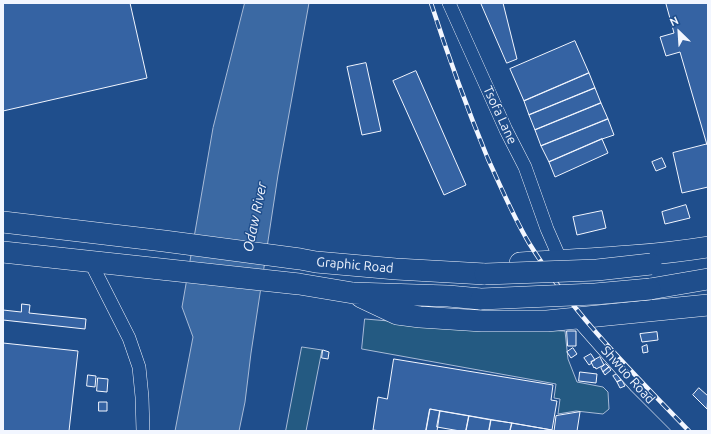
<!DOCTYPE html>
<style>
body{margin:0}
#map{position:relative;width:711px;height:434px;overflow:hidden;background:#1f4e8c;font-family:Ubuntu,sans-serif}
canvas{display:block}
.frame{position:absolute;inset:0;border:4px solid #f2f6ff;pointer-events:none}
.north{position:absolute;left:659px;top:12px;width:40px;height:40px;-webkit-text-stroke:3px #1f4e8c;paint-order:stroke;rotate:335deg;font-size:11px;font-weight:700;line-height:16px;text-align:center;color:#f2f6ff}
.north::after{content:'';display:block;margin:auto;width:14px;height:18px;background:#f2f6ff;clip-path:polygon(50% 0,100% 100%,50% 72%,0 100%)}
</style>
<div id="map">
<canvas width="711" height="434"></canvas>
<div class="frame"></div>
<div class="north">N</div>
</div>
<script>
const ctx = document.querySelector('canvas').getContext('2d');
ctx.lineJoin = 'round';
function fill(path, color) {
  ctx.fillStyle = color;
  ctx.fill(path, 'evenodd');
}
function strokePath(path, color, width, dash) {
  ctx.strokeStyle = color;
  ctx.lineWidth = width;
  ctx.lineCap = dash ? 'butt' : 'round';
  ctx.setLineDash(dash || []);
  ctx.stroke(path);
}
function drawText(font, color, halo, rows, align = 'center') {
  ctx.font = font + ' Ubuntu,sans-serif';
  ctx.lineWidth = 3;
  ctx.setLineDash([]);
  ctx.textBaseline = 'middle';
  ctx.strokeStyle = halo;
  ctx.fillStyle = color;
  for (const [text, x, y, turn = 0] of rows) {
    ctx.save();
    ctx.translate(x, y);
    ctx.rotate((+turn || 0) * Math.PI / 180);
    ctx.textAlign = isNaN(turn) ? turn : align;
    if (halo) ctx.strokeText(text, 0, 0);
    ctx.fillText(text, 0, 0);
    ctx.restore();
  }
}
const green = new Path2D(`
 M365,319L460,327L565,331L568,359L577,382L603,387L608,392L609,409L603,414L576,411L558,414L560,399L554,398L556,384L362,349Z
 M302,347L322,350L306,431H286Z`);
fill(green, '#245a82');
strokePath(green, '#a8bbd7', 1);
const water = new Path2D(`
 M245,3H309L278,175L251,353L245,402L239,431H175L193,337L182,307L213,128Z`);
fill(water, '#3b69a3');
strokePath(water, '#a8bbd7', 1);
const building = new Path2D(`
 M3,3H130L147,78L3,111Z
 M481,3H503L517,59L507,63Z
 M671,3H708V144L707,145L680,52L666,56L660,37L674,33L666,4Z
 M575,41L589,73L524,101L510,69Z
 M366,63L381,131L362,135L347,67Z
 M416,71L466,185L444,195L393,81Z
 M589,73L595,88L529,115L524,101Z
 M595,88L601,103L535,130L529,115Z
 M601,103L608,119L541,146L535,130Z
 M608,119L614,135L602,139L549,162L541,146Z
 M602,139L608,153L555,177L549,162Z
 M708,144V187L682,193L673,153Z
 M662,158L666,167L656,171L652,162Z
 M686,205L690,218L665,224L662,212Z
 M602,211L606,228L577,235L573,217Z
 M22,304L30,305L29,313L86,319L85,329L3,320V310L21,312Z
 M567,331H576V346H568Z
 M657,332L658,340L642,342L640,334Z
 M3,343L78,351L69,431H3Z
 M647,345L648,352L643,353L642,347Z
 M573,348L577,354L571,358L567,352Z
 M323,350L329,352L328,359L322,358Z
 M591,354L595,360L591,362L592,363L589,365L584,358Z
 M600,357L604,365L596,369L595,367L594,368L591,362Z
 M394,359L553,385L551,400L557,401L552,430L430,409L426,431H381L373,430L378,397L387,399Z
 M606,364L609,367L603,372L601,368Z
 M609,367L611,370L605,375L603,372Z
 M580,372L597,374L596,383L579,381Z
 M617,374L621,380L617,382L613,376Z
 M88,375L96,376L95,387L87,386Z
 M98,378L108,379L107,392L97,391Z
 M621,380H622L625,386L620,388L617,382Z
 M699,388L708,396L707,409L693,395Z
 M99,402H107V411H99Z
 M430,409L440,411L437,431H426Z
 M440,411L469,416L466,431H460L437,427Z
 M580,412L577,431H554L556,416Z
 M469,416L491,420L489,431H466Z
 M491,420L512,423L510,431H489Z
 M512,423L552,430V431H510Z`);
fill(building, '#3563a3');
strokePath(building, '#f2f6ff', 1);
const minor = new Path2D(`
 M449,3L506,130L525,167L547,229L561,261
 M90,261L129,338L139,367L142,397L143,431
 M577,319L636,386L681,431`);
const primary = new Path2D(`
 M3,222L164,241L300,259L316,262L396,269L485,274
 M3,252L299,284L353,293L448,296L481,299
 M520,263C583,259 646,257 708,247
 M650,289L708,279
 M361,297L397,314L420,317L482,321H547L708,305`);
strokePath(minor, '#f2f6ff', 14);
strokePath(primary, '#f2f6ff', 22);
strokePath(minor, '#1f4e8c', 13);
strokePath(primary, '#1f4e8c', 21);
const rail = new Path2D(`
 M431,3C448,56 467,108 488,159C501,187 513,216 529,243C573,314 632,372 689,431`);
strokePath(rail, '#f2f6ff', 4.5);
strokePath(rail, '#1f4e8c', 3, [9]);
const primaryBridge = new Path2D(`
 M485,274L597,270L651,264
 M481,299L595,294L650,289`);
strokePath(primaryBridge, '#f2f6ff', 22, []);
strokePath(primaryBridge, '#1f4e8c', 21);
drawText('13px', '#f2f6ff', '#1f4e8c', [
 ["Tsofa Lane",500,115,65],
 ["Graphic Road",355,265,5],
 ["Shwuo Road",628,375,48]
]);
drawText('italic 14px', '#f2f6ff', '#1f4e8c', [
 ["Odaw River",255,217,-78]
]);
</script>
